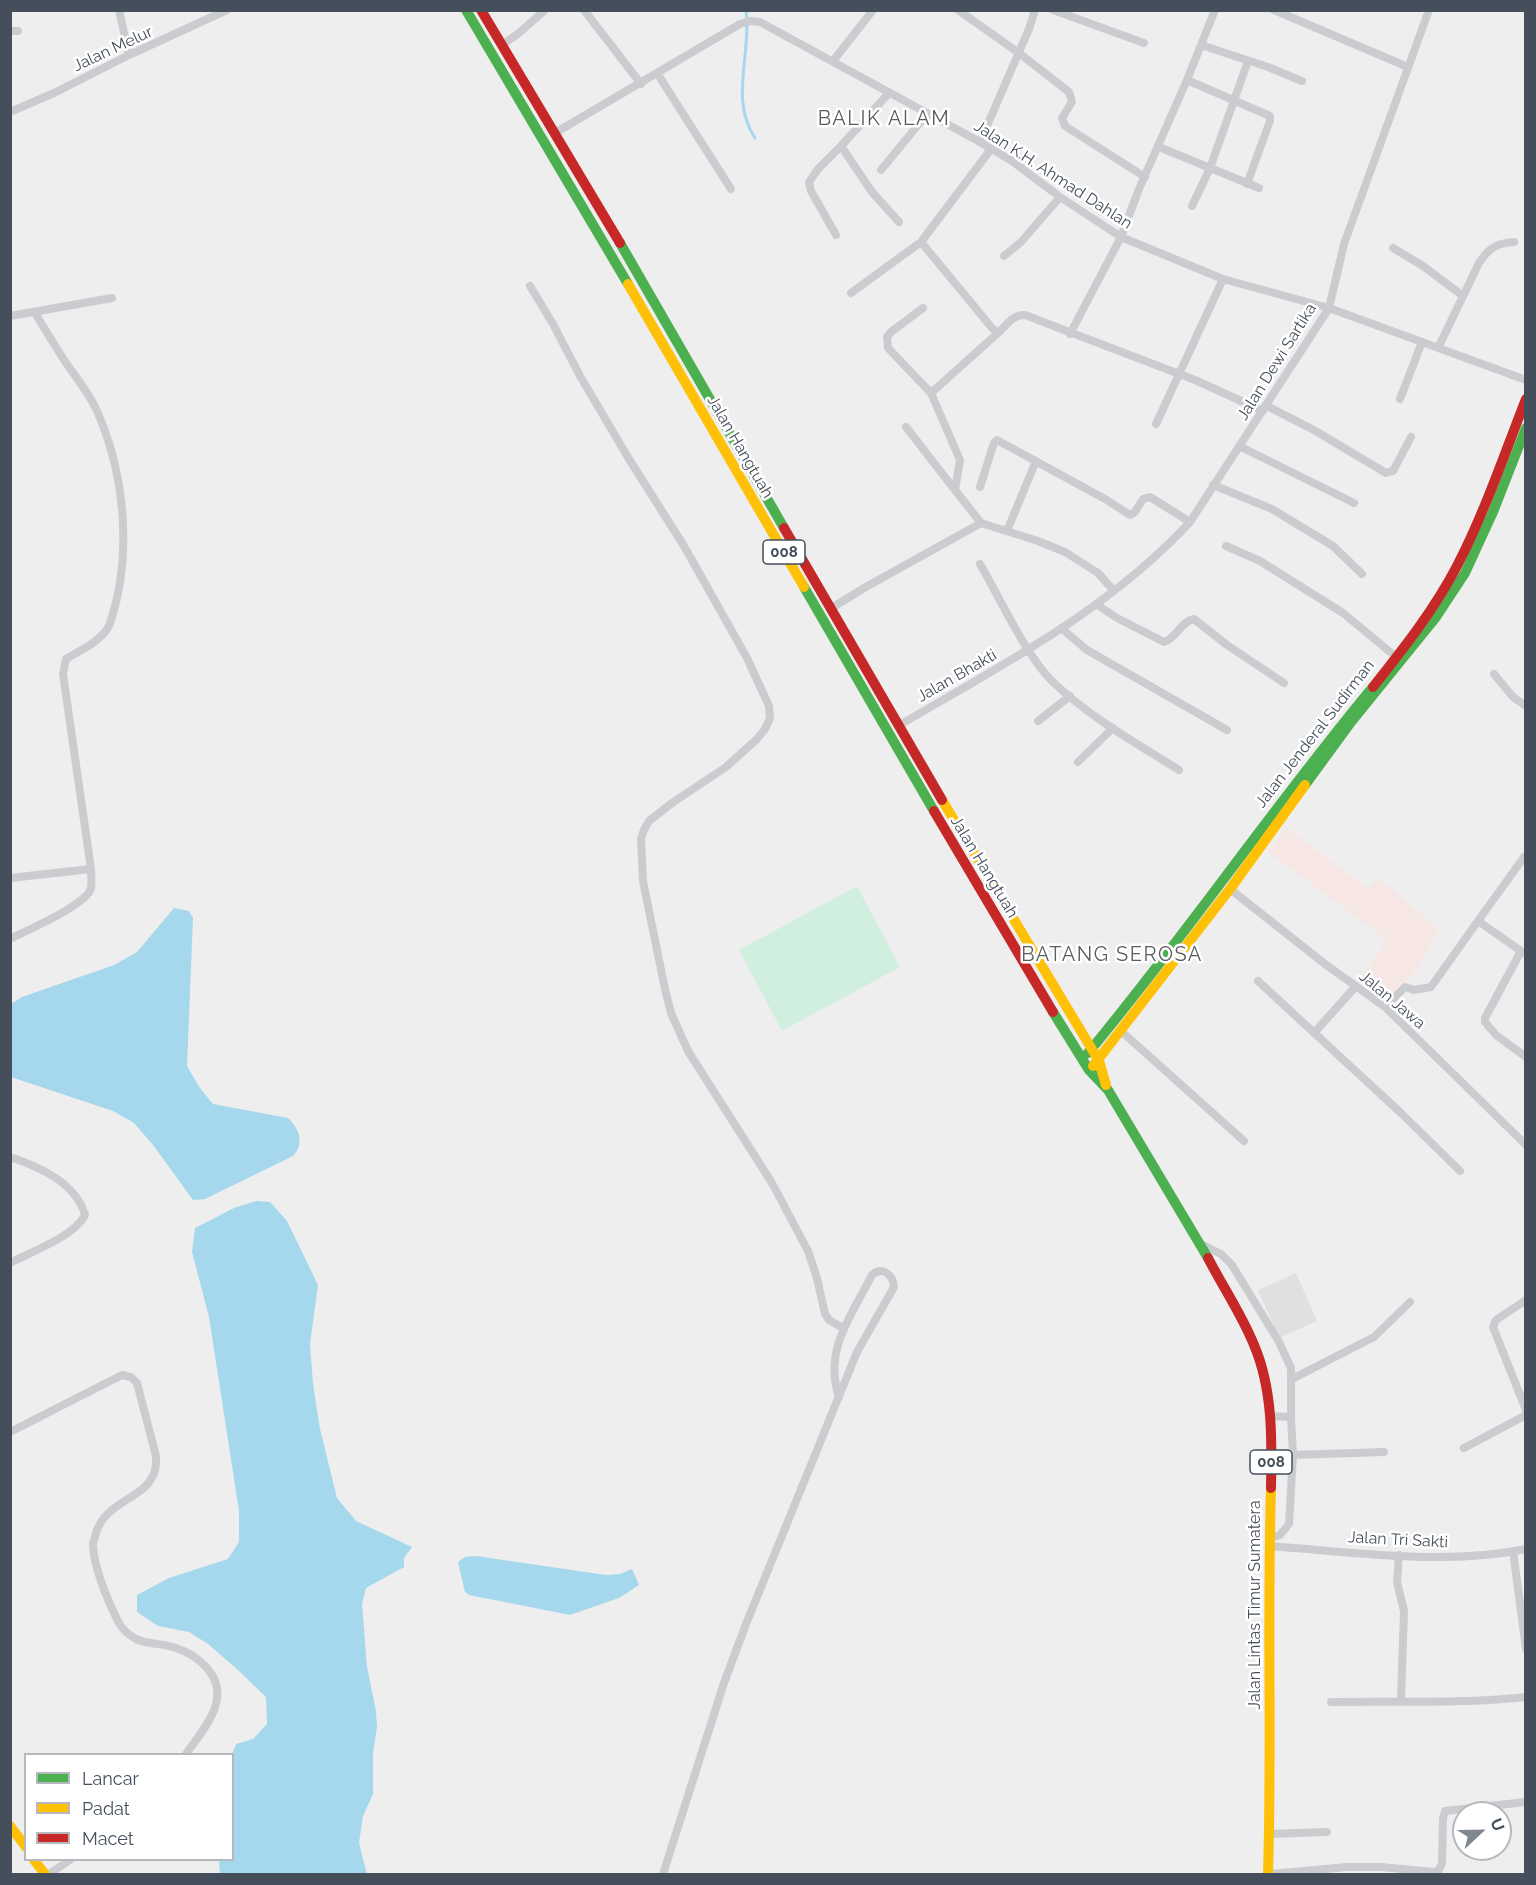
<!DOCTYPE html>
<style>
body{margin:0}
#map{position:relative;width:1536px;height:1885px;overflow:hidden;background:#efeeee;font-family:Raleway,sans-serif}
canvas{display:block}
.frame{position:absolute;inset:0;border:12px solid #454f5b;pointer-events:none}
.legend{position:absolute;left:24px;top:1753px;width:210px;height:108px;box-sizing:border-box;background:#fff;border:2px solid #b5b9bd;margin:0;padding:8px 10px;list-style:none;font-size:18px;color:#454f5b}
.legend li{display:flex;align-items:center;gap:12px;height:30px}
.legend b{width:30px;border:2px solid #b5b9bd}
.north{position:absolute;left:1452px;top:1801px;width:60px;height:60px;box-sizing:border-box;background:#fff;border:2px solid #b5b9bd;border-radius:50%;rotate:68deg;font-size:16px;font-weight:700;line-height:24px;text-align:center;color:#454f5b}
.north::after{content:'';display:block;margin:auto;width:21px;height:27px;background:#80878e;clip-path:polygon(50% 0,100% 100%,50% 72%,0 100%)}
</style>
<div id="map">
<canvas width="1536" height="1885"></canvas>
<div class="frame"></div>
<ul class="legend">
<li><b style="height:8px;background:#4caf50"></b>Lancar</li>
<li><b style="height:8px;background:#ffc107"></b>Padat</li>
<li><b style="height:8px;background:#c62828"></b>Macet</li>
</ul>
<div class="north">U</div>
</div>
<script>
const ctx = document.querySelector('canvas').getContext('2d');
ctx.lineJoin = 'round';
function fill(path, color) {
  ctx.fillStyle = color;
  ctx.fill(path, 'evenodd');
}
function strokePath(path, color, width, dash) {
  ctx.strokeStyle = color;
  ctx.lineWidth = width;
  ctx.lineCap = dash ? 'butt' : 'round';
  ctx.setLineDash(dash || []);
  ctx.stroke(path);
}
function drawText(font, color, halo, rows, align = 'center') {
  ctx.font = font + ' Raleway,sans-serif';
  ctx.lineWidth = 5;
  ctx.setLineDash([]);
  ctx.textBaseline = 'middle';
  ctx.strokeStyle = halo;
  ctx.fillStyle = color;
  for (const [text, x, y, turn = 0] of rows) {
    ctx.save();
    ctx.translate(x, y);
    ctx.rotate((+turn || 0) * Math.PI / 180);
    ctx.textAlign = isNaN(turn) ? turn : align;
    if (halo) ctx.strokeText(text, 0, 0);
    ctx.fillText(text, 0, 0);
    ctx.restore();
  }
}
fill(new Path2D(`
 M1296,1273L1317,1321L1279,1338L1258,1290Z`), '#e1dfe0');
fill(new Path2D(`
 M1287,828L1368,889L1379,878L1439,930L1414,973L1385,1004L1357,983L1386,943L1378,933L1268,852Z`), '#f6e7e4');
fill(new Path2D(`
 M857,886L900,967L782,1031L739,950Z`), '#d1efdf');
fill(new Path2D(`
 M174,908L189,911L193,918L187,1066L200,1088L213,1104L288,1118C299,1128 305,1144 293,1156L205,1199L193,1200L153,1145L134,1123L113,1111L11,1077V1004L22,997L114,965L137,952Z
 M256,1201L270,1202L287,1221L318,1285L310,1344L313,1384L320,1429L337,1498L356,1521L412,1547L404,1558V1567L366,1588L362,1604L367,1667L376,1711L377,1727L373,1753V1794L363,1816L359,1843L367,1874H220L219,1860H232V1754L236,1744L253,1739L267,1724L266,1697L238,1670L208,1644L189,1632L158,1626L137,1612V1595L169,1578L228,1559L239,1542V1511L209,1317L192,1252L195,1228L234,1208Z
 M476,1556L606,1575L620,1574L632,1569L639,1585L619,1598L570,1615L469,1595L465,1592L458,1562L465,1557Z`), '#a5d8ed');
strokePath(new Path2D(`
 M746,10C752,54 729,99 755,138`), '#a5d8ed', 3);
strokePath(new Path2D(`
 M119,10L129,55
 M584,10L641,84
 M958,10L1019,53L1069,92L1072,102L1062,118L1065,126L1145,177
 M1053,10L1144,43
 M1274,10L1408,67
 M10,31H18
 M502,45L519,33L545,10
 M1201,45L1268,67L1302,81
 M833,61L873,10
 M657,73L731,189
 M1187,80L1270,116V121L1247,184
 M889,93L841,146L872,192L899,222
 M10,112L54,93L129,55L227,10
 M555,133L740,24L750,21L760,22L980,142L1012,161L1060,197L1121,237L1223,279L1329,308L1526,380
 M980,142L1029,29L1035,10
 M1159,147L1259,188
 M881,170L927,114
 M1192,206L1210,168L1248,61
 M836,235L811,191L809,182L818,169L841,146
 M921,242L992,328L998,333C1006,326 1013,314 1025,315L1195,380L1263,411
 M1393,248L1423,266L1463,296
 M1004,256L1021,242L1060,197
 M530,286L553,324L580,376L629,459L684,546L747,658L769,706L770,718L765,729L757,739L726,767L672,803L649,821L644,830L641,839L643,881L665,989L671,1013L688,1051L772,1183L808,1251L817,1278L825,1314L829,1320L843,1328
 M851,293L921,242L991,149
 M923,308L891,332L887,337L888,348L931,393L998,333
 M10,316L112,298
 M1070,334L1121,237L1139,189L1187,80L1215,10
 M1438,348L1479,263C1488,249 1496,243 1514,242
 M931,393L960,460L955,490L981,523L1038,541L1065,552L1098,573L1114,591
 M1400,399L1422,342
 M1267,406L1314,430L1386,473L1393,471L1411,437
 M1156,424L1223,279
 M906,427L955,490
 M1239,446L1354,503
 M1213,485L1272,509L1333,546L1362,574
 M980,487L994,443L997,440L1105,499L1130,515L1135,512L1143,499L1150,497L1190,522
 M1007,531L1036,461
 M1226,546L1260,561L1343,613L1395,656
 M980,564C1000,598 1025,654 1052,681C1089,717 1136,743 1179,770
 M1096,604L1117,618L1164,642C1177,638 1181,621 1194,619L1227,645L1284,683
 M830,609L864,588L981,523
 M1061,628L1087,650L1227,730
 M1494,674L1513,697L1526,706
 M1038,721L1070,696
 M898,726C1000,666 1109,610 1190,522L1329,308L1344,244L1429,10
 M1078,762L1113,728
 M10,878L91,869L63,674L66,659C81,650 100,642 109,626C132,561 126,482 100,418C92,397 77,379 64,360C54,344 44,328 35,313
 M1230,889L1325,964L1385,1007L1526,1145
 M10,939C27,930 87,905 91,888C92,882 91,874 91,869
 M1521,951L1478,921L1524,857
 M1526,954L1521,951L1485,1018V1022L1496,1035L1526,1057
 M1258,981L1401,1113L1460,1171
 M1385,1007L1405,987L1414,990L1431,987L1478,921
 M1121,1031L1244,1141
 M1314,1033L1356,986
 M10,1157C40,1167 76,1183 85,1215C75,1236 31,1252 10,1263
 M1203,1245L1221,1254L1232,1265L1279,1342L1291,1368V1417L1270,1416
 M1526,1300L1496,1320L1493,1327L1526,1410
 M1292,1379L1374,1337L1410,1302
 M10,1432L122,1375L131,1377L137,1383L156,1456C160,1500 107,1495 96,1533C95,1537 93,1542 93,1546C94,1568 109,1604 119,1623C122,1629 130,1636 136,1639C149,1645 163,1643 176,1648C188,1652 197,1657 206,1667C234,1697 204,1728 186,1754
 M1464,1448L1526,1415
 M1293,1455L1384,1452
 M1270,1538L1280,1535L1289,1524L1293,1455L1291,1417
 M1269,1546C1354,1552 1442,1566 1526,1549
 M1513,1551L1526,1649
 M1399,1555L1397,1582L1404,1611L1401,1700
 M1331,1702C1396,1701 1461,1704 1526,1697
 M1269,1834L1327,1832
 M49,1874L70,1860
 M663,1874L724,1683L746,1624L857,1352L894,1287C893,1275 882,1265 872,1275C852,1315 823,1350 839,1397
 M1271,1874L1347,1867H1381L1433,1872L1439,1870L1442,1863L1443,1818L1445,1811L1526,1802`), '#cacccf', 8);
strokePath(new Path2D(`
 M466,10L628,284
 M620,243L784,528
 M804,587L934,811
 M1305,785L1351,722L1436,617L1465,573L1493,512L1526,428
 M1053,1012L1089,1070L1108,1090L1208,1258
 M1088,1053C1187,934 1274,806 1373,687`), '#4caf50', 10);
strokePath(new Path2D(`
 M628,284L804,587
 M942,800L1099,1061L1106,1085
 M1093,1066L1230,889L1305,785
 M10,1826L26,1847
 M34,1860L45,1874
 M1268,1874C1272,1745 1267,1617 1271,1488`), '#ffc107', 10);
strokePath(new Path2D(`
 M481,10L620,243
 M784,528L942,800
 M1373,687C1404,648 1434,610 1457,566C1485,512 1504,455 1526,399
 M934,811L1053,1012
 M1208,1258C1223,1287 1242,1315 1254,1345C1273,1389 1272,1441 1271,1488`), '#c62828', 10);
for (const [x, y, w] of [
 [784,552,42],
 [1271,1462,42]
]) {
  const box = new Path2D();
  box.roundRect(x - w / 2, y - 12, w, 24, 4.5);
  ctx.fillStyle = '#fff';
  ctx.fill(box);
  strokePath(box, '#454f5b', 1.5);
}
drawText('bold 15px', '#454f5b', null, [
 ["008",784,552],
 ["008",1271,1462]
]);
drawText('16px', '#454f5b', '#fff', [
 ["Jalan Melur",113,49,-25],
 ["Jalan K.H. Ahmad Dahlan",1053,175,33],
 ["Jalan Dewi Sartika",1277,362,-58],
 ["Jalan Hangtuah",740,447,60],
 ["Jalan Bhakti",957,676,-30],
 ["Jalan Jenderal Sudirman",1315,734,-52],
 ["Jalan Hangtuah",984,867,59],
 ["Jalan Jawa",1392,1000,40],
 ["Jalan Tri Sakti",1398,1540,3],
 ["Jalan Lintas Timur Sumatera",1255,1605,-90]
]);
ctx.letterSpacing = '1.5px';
drawText('20px', '#595d62', '#fff', [
 ["BALIK ALAM",884,119],
 ["BATANG SEROSA",1112,955]
]);
ctx.letterSpacing = '0px';
</script>
